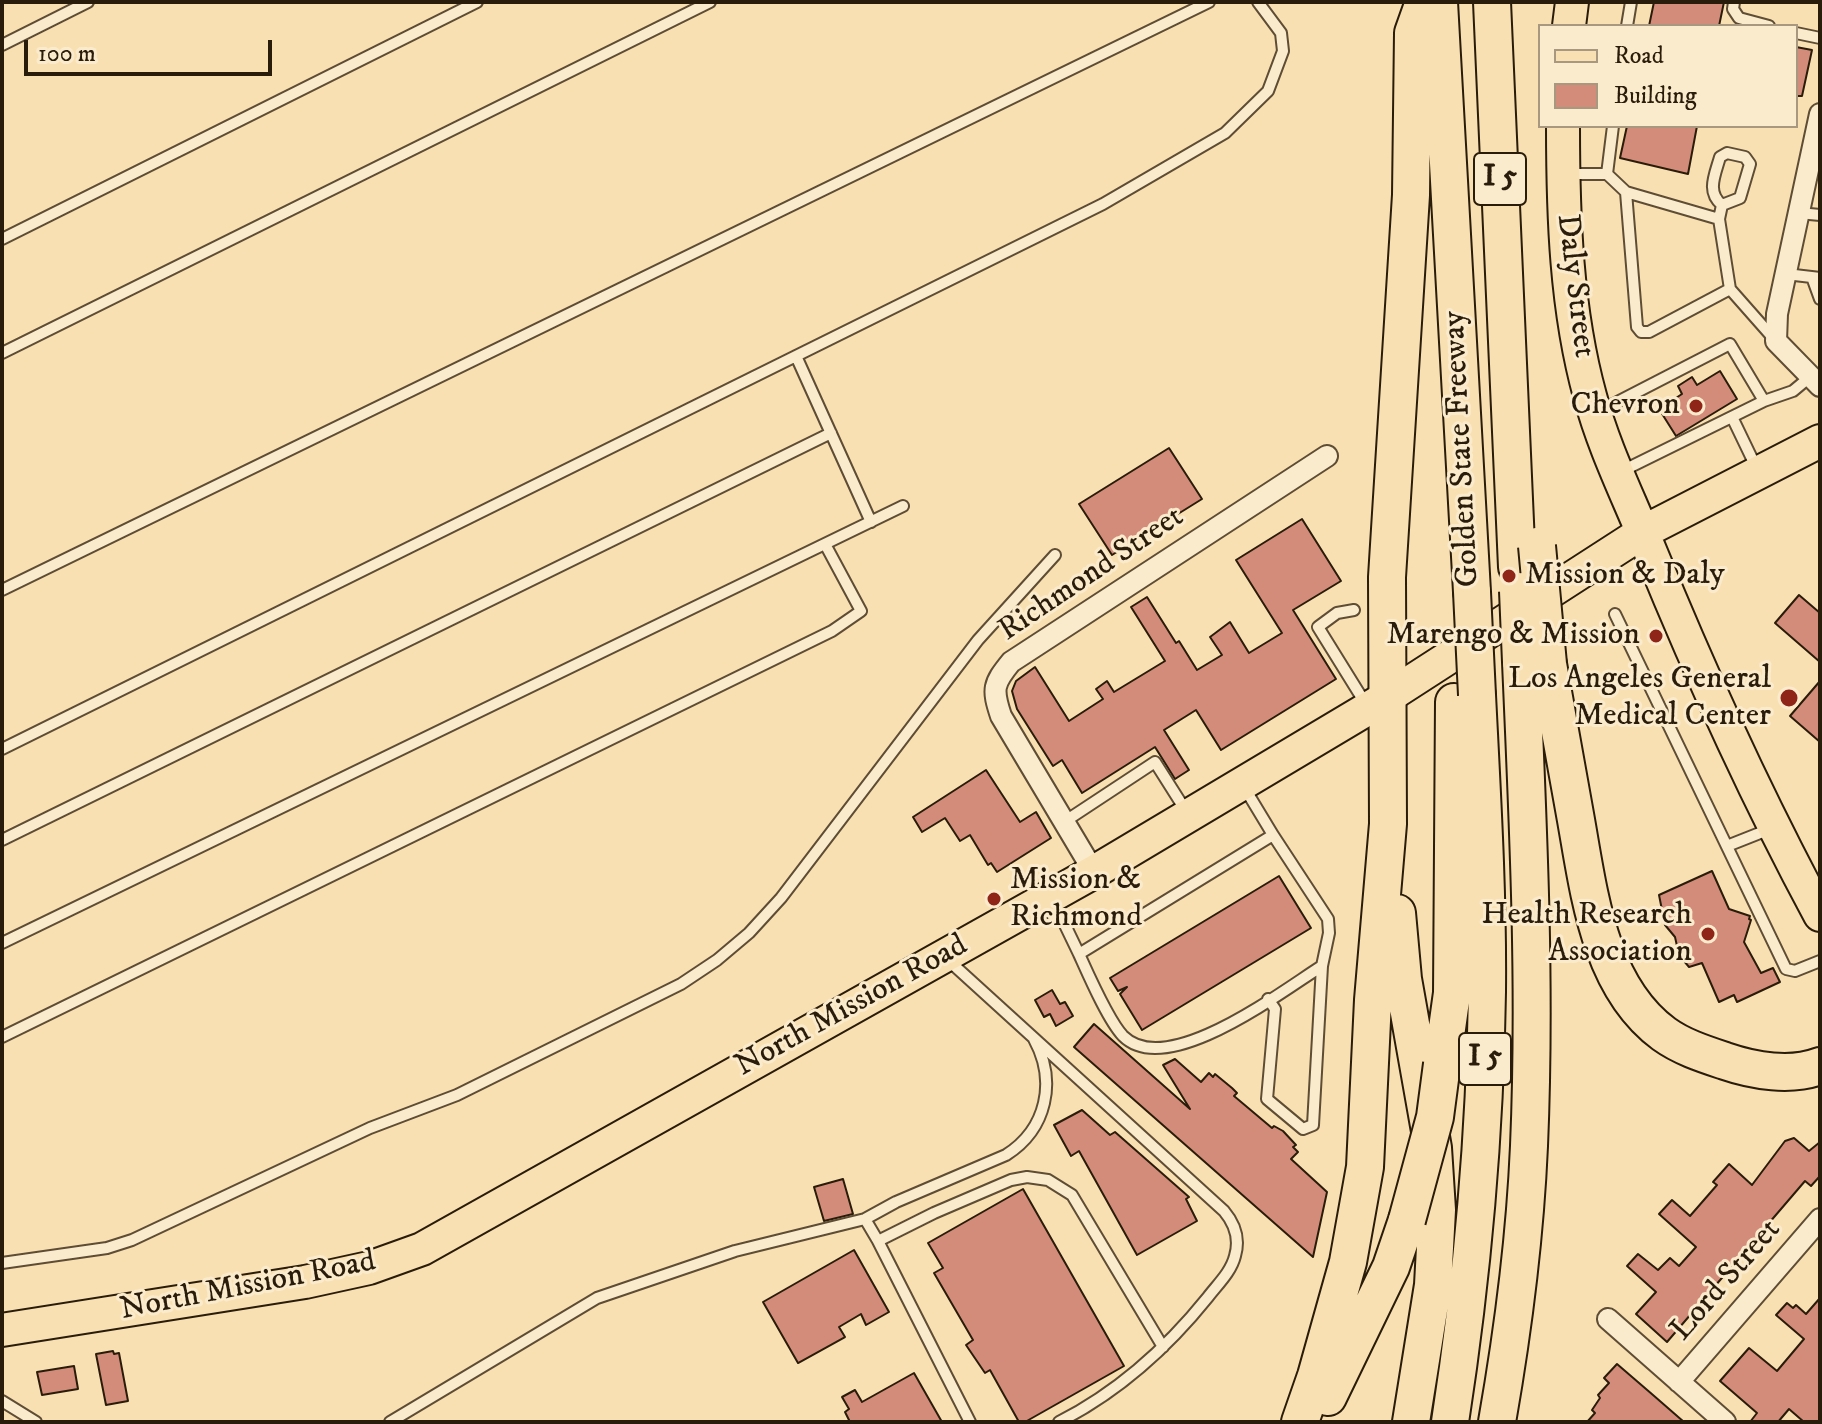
<!DOCTYPE html>
<style>
body{margin:0}
#map{position:relative;width:1822px;height:1424px;overflow:hidden;background:#f9e0b2;font-family:"IM FELL DW Pica",serif}
canvas{display:block}
.frame{position:absolute;inset:0;border:4px solid #2a1c0a;pointer-events:none}
.legend{position:absolute;left:1538px;top:24px;width:260px;height:104px;box-sizing:border-box;background:#fbebcd;border:2px solid #a7987f;margin:0;padding:10px 14px;list-style:none;font-size:24px;color:#2a1c0a}
.legend li{display:flex;align-items:center;gap:16px;height:40px}
.legend b{width:40px;border:2px solid #a7987f}
.scale{position:absolute;left:24px;top:40px;width:248px;height:36px;box-sizing:border-box;border:4px solid #2a1c0a;border-top:0;padding-left:10px;font-size:24px;line-height:28px;white-space:nowrap;color:#2a1c0a;-webkit-text-stroke:6px #fbebcd;paint-order:stroke}
</style>
<div id="map">
<canvas width="1822" height="1424"></canvas>
<div class="frame"></div>
<ul class="legend">
<li><b style="height:10px;background:#f9e0b2"></b>Road</li>
<li><b style="height:22px;background:#d48c7a"></b>Building</li>
</ul>
<div class="scale">100 m</div>
</div>
<script>
const ctx = document.querySelector('canvas').getContext('2d');
ctx.lineJoin = 'round';
function fill(path, color) {
  ctx.fillStyle = color;
  ctx.fill(path, 'evenodd');
}
function strokePath(path, color, width, dash) {
  ctx.strokeStyle = color;
  ctx.lineWidth = width;
  ctx.lineCap = dash ? 'butt' : 'round';
  ctx.setLineDash(dash || []);
  ctx.stroke(path);
}
function drawText(font, color, halo, rows, align = 'center') {
  ctx.font = font + ' "IM FELL DW Pica",serif';
  ctx.lineWidth = 6;
  ctx.setLineDash([]);
  ctx.textBaseline = 'middle';
  ctx.strokeStyle = halo;
  ctx.fillStyle = color;
  for (const [text, x, y, turn = 0] of rows) {
    ctx.save();
    ctx.translate(x, y);
    ctx.rotate((+turn || 0) * Math.PI / 180);
    ctx.textAlign = isNaN(turn) ? turn : align;
    if (halo) ctx.strokeText(text, 0, 0);
    ctx.fillText(text, 0, 0);
    ctx.restore();
  }
}
const building = new Path2D(`
 M1654,2H1724L1719,26H1649Z
 M1796,47L1812,50L1802,96H1796Z
 M1627,126H1697L1688,174L1620,158Z
 M1720,371L1737,399L1676,436L1659,409L1682,394L1678,386L1692,377L1697,385Z
 M1169,448L1202,499L1112,555L1079,504Z
 M1302,519L1341,581L1293,610L1336,679L1221,750L1196,710L1164,730L1189,770L1175,779L1155,747L1082,793L1062,760L1053,766L1017,709L1012,691L1016,681L1035,667L1069,721L1103,699L1096,689L1107,681L1114,692L1165,661L1131,607L1147,597L1176,643L1179,641L1197,670L1222,655L1210,637L1230,622L1249,653L1282,633L1236,560Z
 M1799,595L1820,613V662L1775,623Z
 M1820,681V742L1790,716Z
 M986,770L1020,822L1036,812L1051,838L997,872L991,863L988,865L970,835L960,841L945,818L922,832L913,817Z
 M1712,871L1729,909L1750,916L1749,919L1751,920L1744,942L1761,973L1773,968L1780,982L1737,1002L1734,995L1719,1002L1702,963L1689,967L1679,955L1675,937L1665,925L1659,895Z
 M1279,876L1311,928L1142,1030L1120,994L1127,987L1118,991L1110,978Z
 M1052,990L1060,1004L1065,1002L1073,1016L1056,1026L1050,1014L1044,1017L1035,1000Z
 M1094,1024L1190,1109L1163,1065L1175,1059L1201,1082L1209,1073L1213,1077L1215,1074L1232,1088L1237,1093L1234,1096L1272,1128L1274,1126L1283,1131L1296,1145L1293,1147L1298,1152L1291,1159L1327,1192L1313,1257L1074,1047Z
 M1082,1110L1110,1135L1115,1132L1189,1197L1186,1199L1197,1221L1137,1255L1079,1151L1071,1156L1054,1125Z
 M1794,1138L1809,1151L1820,1142V1176L1811,1186L1805,1181L1667,1342L1636,1314L1656,1292L1627,1266L1638,1254L1658,1270L1670,1258L1679,1266L1696,1247L1659,1214L1672,1200L1690,1216L1717,1185L1713,1182L1729,1164L1752,1185L1785,1141Z
 M843,1179L853,1214L824,1221L814,1187Z
 M1023,1189L1124,1366L1025,1422H1019L990,1370L985,1373L966,1345L973,1340L934,1273L943,1268L928,1243Z
 M854,1250L889,1312L866,1325L861,1314L839,1327L845,1337L798,1363L763,1302Z
 M1820,1298V1422H1804L1789,1409L1778,1422H1750L1757,1413L1720,1381L1749,1348L1777,1371L1804,1339L1776,1315L1787,1303L1793,1308L1796,1305L1806,1314Z
 M113,1351L114,1354L119,1353L128,1401L106,1405L96,1354Z
 M1617,1364L1653,1395L1684,1422H1587L1595,1413L1592,1410L1600,1398L1598,1395L1609,1383L1604,1378Z
 M74,1366L78,1389L42,1395L37,1372Z
 M914,1373L942,1422H850L845,1412L849,1409L842,1397L855,1390L862,1402Z`);
fill(building, '#d48c7a');
strokePath(building, '#2a1c0a', 2);
const lane = new Path2D(`
 M1734,2L1733,9L1739,18L1769,26
 M1627,26L1631,2
 M1796,33L1820,38
 M2,45L88,2
 M1727,153L1745,157L1750,164L1740,198L1722,205C1706,192 1715,175 1720,157Z
 M1569,174H1607L1613,126
 M1607,174L1626,192L1719,219
 M1626,192L1637,327L1641,332H1649L1730,289
 M1722,205L1719,219L1730,289L1775,340
 M1799,213L1820,215
 M2,239L477,2
 M1786,274L1820,278
 M1812,277L1820,299
 M2,353L710,2
 M796,356L871,522
 M1764,401L1793,391L1811,376
 M1600,411L1730,344L1764,401L1622,471
 M1732,417L1757,469
 M2,590L1209,2
 M1354,610L1337,613L1318,627L1367,706
 M1615,614L1786,969L1795,971L1820,961
 M2,749L1103,204L1225,133L1268,91L1283,51L1281,33L1258,2
 M1064,822L1155,762L1186,811
 M2,840L831,433
 M1727,846L1770,829
 M1053,900L1079,954L1273,835L1244,787
 M2,943L903,506
 M1079,954C1089,976 1108,1020 1123,1036C1167,1080 1282,991 1322,966L1329,933L1328,919L1273,835
 M948,960L1224,1211C1235,1224 1240,1239 1235,1256C1231,1272 1218,1284 1208,1297C1167,1348 1118,1392 1059,1422
 M1268,999L1275,1009L1267,1099L1303,1129L1313,1125L1322,966
 M2,1037L832,631L861,611L825,544
 M865,1219L878,1241L970,1422
 M878,1241L934,1213L1011,1180L1027,1177L1048,1180L1072,1195L1163,1347
 M2,1263L107,1248L132,1240L370,1128L457,1095L681,984L717,960L749,933L781,898L978,640L1055,555
 M2,1401L36,1422
 M390,1422L597,1298L735,1251L865,1219L896,1202L1006,1155C1047,1129 1057,1081 1034,1039`);
const street = new Path2D(`
 M1820,114L1777,314L1776,341L1820,386
 M1094,872L1001,716C992,689 993,684 1011,662L1327,456
 M1608,1319L1725,1422
 M1679,1382L1820,1219`);
const primary = new Path2D(`
 M1569,26L1572,2
 M1563,126C1563,216 1566,309 1590,396C1604,449 1629,498 1649,548C1700,673 1756,796 1820,915
 M2,1330L305,1282L369,1268L422,1249L1094,872L1389,696L1643,532L1820,441`);
const highway = new Path2D(`
 M1439,2L1472,592
 M1492,2L1517,567
 M1548,664C1557,716 1567,768 1576,820C1589,893 1599,986 1664,1034C1682,1047 1704,1054 1725,1061C1754,1071 1791,1077 1820,1066
 M1397,913L1403,979L1433,1148L1437,1210L1433,1285L1411,1422
 M1442,1064L1452,993L1454,702
 M1328,1397L1391,1267L1407,1220
 M1300,1422L1316,1376L1348,1262L1365,1167L1373,1000L1388,824L1387,577L1411,195L1413,33L1424,2
 M1450,1422C1472,1280 1485,1137 1487,992C1488,893 1482,794 1477,695
 M1497,1422C1513,1331 1525,1238 1529,1146C1536,984 1528,823 1521,662`);
strokePath(lane, '#5e4d34', 14);
strokePath(street, '#5e4d34', 24);
strokePath(primary, '#2a1c0a', 36);
strokePath(highway, '#2a1c0a', 40);
strokePath(lane, '#fbebcd', 10);
strokePath(street, '#fbebcd', 20);
strokePath(primary, '#f9e0b2', 32);
strokePath(highway, '#f9e0b2', 36);
const highwayBridge = new Path2D(`
 M1537,546L1548,664
 M1518,591L1521,662
 M1472,592L1477,695
 M1407,1220L1435,1117L1442,1064`);
strokePath(highwayBridge, '#2a1c0a', 40, []);
strokePath(highwayBridge, '#f9e0b2', 36);
for (const [x, y, r, color] of [
 [1696,406,8,"#8f2418"],
 [1509,576,8,"#8f2418"],
 [1656,636,8,"#8f2418"],
 [1789,698,10,"#8f2418"],
 [994,899,8,"#8f2418"],
 [1708,934,8,"#8f2418"]
]) {
  const dot = new Path2D();
  dot.arc(x, y, r, 0, 2 * Math.PI);
  ctx.fillStyle = color;
  ctx.fill(dot);
  strokePath(dot, '#fbebcd', 3);
}
for (const [x, y, w] of [
 [1500,179,52],
 [1485,1059,52]
]) {
  const box = new Path2D();
  box.roundRect(x - w / 2, y - 26, w, 52, 6);
  ctx.fillStyle = '#fbebcd';
  ctx.fill(box);
  strokePath(box, '#2a1c0a', 2);
}
drawText('bold 30px', '#2a1c0a', null, [
 ["I 5",1500,179],
 ["I 5",1485,1059]
]);
drawText('32px', '#2a1c0a', '#fbebcd', [
 ["Daly Street",1574,286,83],
 ["Golden State Freeway",1463,449,-93],
 ["Richmond Street",1092,575,-34],
 ["North Mission Road",852,1007,-29],
 ["Lord Street",1727,1281,-49],
 ["North Mission Road",248,1287,-11]
]);
drawText('32px', '#2a1c0a', '#fbebcd', [
 ["Chevron",1680,406],
 ["Mission & Daly",1525,576,"left"],
 ["Marengo & Mission",1640,636],
 ["Los Angeles General",1771,680],
 ["Medical Center",1771,717],
 ["Mission &",1010,881,"left"],
 ["Richmond",1010,918,"left"],
 ["Health Research",1692,916],
 ["Association",1692,953]
], 'right');
</script>
